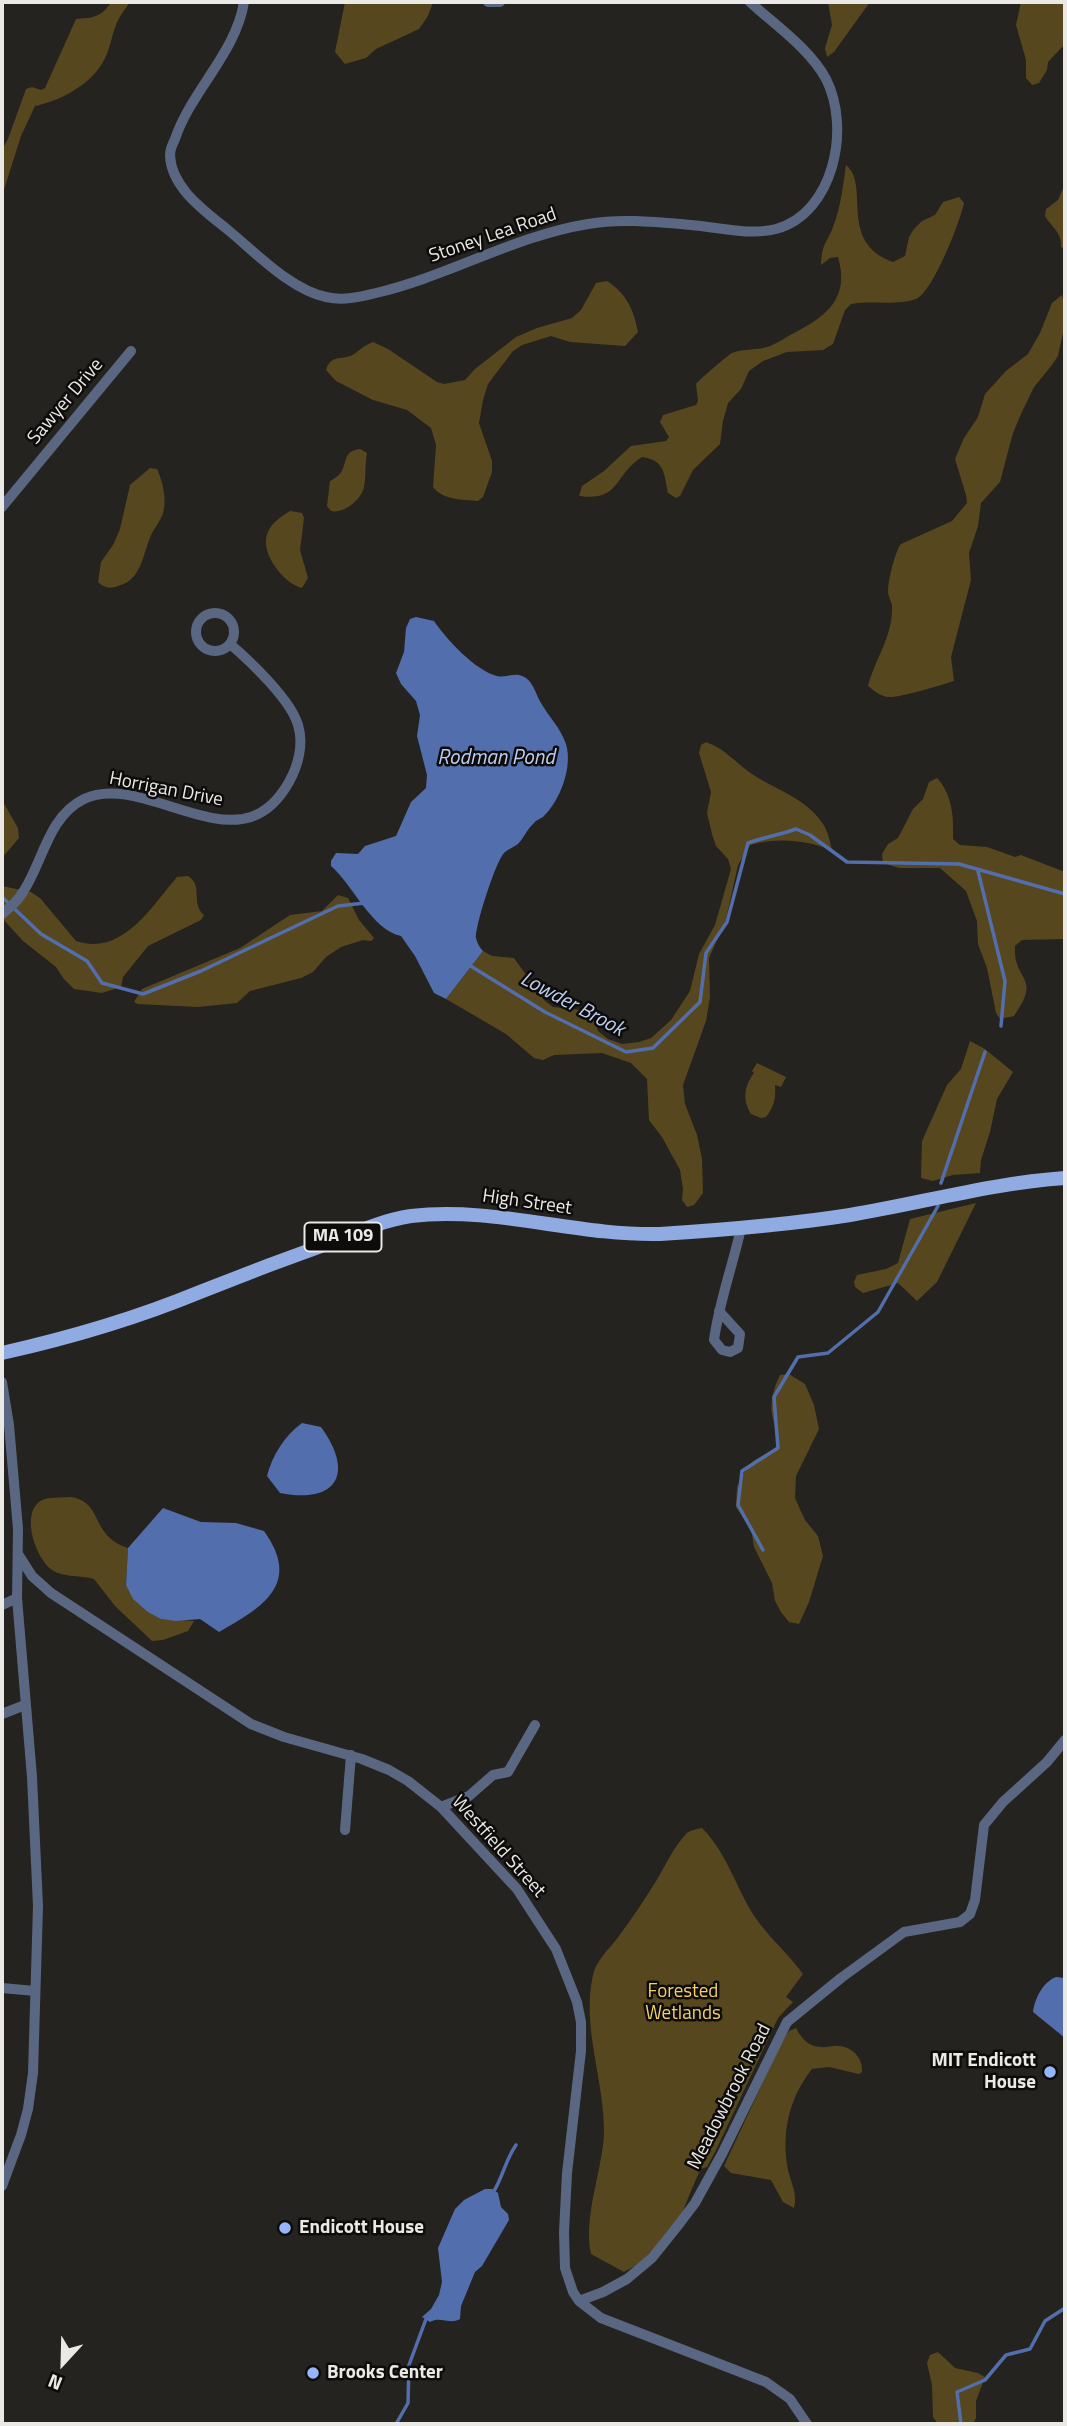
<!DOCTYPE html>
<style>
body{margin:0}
#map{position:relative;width:1067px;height:2426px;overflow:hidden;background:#25231f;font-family:"Titillium Web",sans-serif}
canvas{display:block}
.frame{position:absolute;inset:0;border:4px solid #eae9e6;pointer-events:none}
.north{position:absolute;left:28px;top:2328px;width:70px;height:70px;-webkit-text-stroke:5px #0d0c0a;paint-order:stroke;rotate:202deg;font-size:19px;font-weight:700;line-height:28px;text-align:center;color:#eae9e6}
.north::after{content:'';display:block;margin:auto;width:24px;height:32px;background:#eae9e6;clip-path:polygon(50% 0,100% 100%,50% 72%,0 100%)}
</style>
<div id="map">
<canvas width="1067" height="2426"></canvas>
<div class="frame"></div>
<div class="north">N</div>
</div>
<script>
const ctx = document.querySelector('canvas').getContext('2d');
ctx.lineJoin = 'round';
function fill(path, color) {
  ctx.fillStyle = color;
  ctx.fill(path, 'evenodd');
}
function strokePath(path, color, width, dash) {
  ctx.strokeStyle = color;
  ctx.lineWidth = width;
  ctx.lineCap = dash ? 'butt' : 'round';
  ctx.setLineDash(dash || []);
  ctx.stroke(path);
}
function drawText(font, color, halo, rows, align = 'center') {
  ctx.font = font + ' "Titillium Web",sans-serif';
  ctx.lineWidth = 5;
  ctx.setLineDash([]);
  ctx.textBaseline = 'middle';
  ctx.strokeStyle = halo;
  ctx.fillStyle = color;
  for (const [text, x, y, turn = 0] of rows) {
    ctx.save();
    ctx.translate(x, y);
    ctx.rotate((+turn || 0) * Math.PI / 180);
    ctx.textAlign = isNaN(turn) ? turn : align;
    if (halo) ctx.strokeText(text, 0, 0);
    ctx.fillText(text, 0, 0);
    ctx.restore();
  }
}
fill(new Path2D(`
 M111,2H130C125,9 119,17 116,25C111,38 110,50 103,62C90,85 60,101 35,106L21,136L2,196V150L8,139L26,89L32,87L41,90L45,88L76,19C93,18 102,17 111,2Z
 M345,2H433L428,16L419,29L376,49L366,58L345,64L335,52Z
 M828,2H870L834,52L827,57L825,48L832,25Z
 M1021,2H1065V44L1048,62L1047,70L1039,83L1032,85L1026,78V60L1016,25Z
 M846,165C871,185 837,242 893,262L905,256L909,237L914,229L922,221L935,215L943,202L959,197L964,203C960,222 933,292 916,299C896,306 872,300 851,304L845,310L833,344L823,350L787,352L763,361L749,371L741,389L728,403L723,421L720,444L693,470L680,496L676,498L668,493C664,474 665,460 642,457C614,474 621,502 579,496L582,486L604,471L631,446L666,441L669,437L660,422L663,415L696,405L698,401L696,384C699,380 729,354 732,353C744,348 758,351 770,346C778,343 786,337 794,333C827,316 850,298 838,257L830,258L821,265C822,243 826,245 833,227C841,207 843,185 846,165Z
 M1065,184V249L1061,247C1062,232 1052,228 1045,216L1046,209L1058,200Z
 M607,281C626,293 634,310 638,332L625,346L570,342L551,336L522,345L513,351L488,384L483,400L479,423L492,461V472L483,497L478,501C462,499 444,501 433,487L436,445L431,428L407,410L373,400L336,381L326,370C331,353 344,361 354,354C361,349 365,345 373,342L388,349L437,382L444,384L465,380L475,369L516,337L537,328L572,318L581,310L596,283Z
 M1062,295L1065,309L1064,328L1058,356L1052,365L1034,387L1021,414L1013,433L1000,482L981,503L978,526L969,553L971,580L951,657L954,681C941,685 900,698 888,697C880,696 873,690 868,686C875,659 893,636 892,607C892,602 888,597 888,591C888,581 895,551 901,544L952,521L967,503L966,495L955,459L964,438L978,417L985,394L1006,371L1028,354L1040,333L1052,303Z
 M360,449L367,453C365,462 366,479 364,487C361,500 344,514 331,511L327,506L330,481C331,481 339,475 340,474C348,463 342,451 360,449Z
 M150,468L157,469C163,482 167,500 163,513C161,520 156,526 152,533C143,551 143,580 118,586C110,589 104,588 98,582L101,562L113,545L120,529L130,485Z
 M290,511L302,513L304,518L300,550L308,578L302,588C282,583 257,549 269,530C273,522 282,516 290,511Z
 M706,742C724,748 736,763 752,774C776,790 806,798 823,824C828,831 830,842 832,850C805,840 779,837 750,845L738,865L726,919L709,958L710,997L706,1021L683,1085L685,1104L697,1135L702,1159L703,1193L694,1205L687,1207L682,1200L683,1189L680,1170L662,1137L649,1120L647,1079L631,1063L602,1053L554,1055L543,1060L534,1058L506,1034L446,999L483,951L492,956L514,958L545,1001L553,1007L591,1011L598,1031L608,1039L622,1044L639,1042L651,1038L671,1020L690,991L699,954L715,925L731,869L728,859L716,846L712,834L707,813L711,792L699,753L701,745Z
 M2,768V800L18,828L19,838L2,858Z
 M937,778C952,794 954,817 953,839L960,845L987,847L1015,857L1021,855L1065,872V939L1022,940L1015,946C1013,983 1043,975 1014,1016L1000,1019L996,1013L987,968L978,944L977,921L966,891L940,868H899L883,863L882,854L888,844L898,838L913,809L923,799L929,782Z
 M188,876C204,886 190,903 204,915L201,920L148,946L123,977L121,987L102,993L74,989L64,979L56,967L23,941L2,918V886L31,892L40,898L76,941C122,957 152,906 177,877Z
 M338,895L348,898L359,920L374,938L371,941L363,940L341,947L326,957L313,972L301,978L250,991L237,1003L198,1007L138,1004L134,1002L142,989L240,948L290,915L322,911Z
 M970,1041L985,1049L1013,1072L997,1099L990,1132L981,1160L980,1173L953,1175L933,1181L921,1178L922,1141L947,1085L961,1069Z
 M757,1063L786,1077L781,1087L775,1085C776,1098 774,1107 766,1117L761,1118L751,1114C742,1100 744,1086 754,1073L752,1071Z
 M976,1203L937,1282L917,1301L898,1283L863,1293L855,1287L854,1282L857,1275L886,1269L898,1263L910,1219Z
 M789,1374L805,1384L814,1405L819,1429L796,1476L795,1498L805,1520L818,1536L823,1556L809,1602L799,1624L789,1622L781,1612L775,1601L772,1583L754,1547L751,1529L736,1507L737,1487L743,1474L753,1461L776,1448C780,1432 774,1429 772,1414C770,1401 774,1387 780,1375Z
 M71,1497C104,1502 90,1536 128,1548L126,1585L161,1619L194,1621L188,1631L163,1640L152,1641L115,1606L94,1579C81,1575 64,1578 52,1570C36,1559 21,1516 39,1502C46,1496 62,1498 71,1497Z
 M702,1828C730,1856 737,1894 760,1924C774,1942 790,1956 803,1974L786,1997L793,2002L778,2018L716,2150L707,2167L701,2169C686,2197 679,2235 653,2256C645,2263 633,2266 624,2272L591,2254C583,2217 602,2172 604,2134C605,2081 581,2027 593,1975C596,1961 608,1950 616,1940C631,1920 645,1899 658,1878C666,1864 675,1845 687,1833C691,1830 697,1829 702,1828Z
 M796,2028C801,2038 809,2047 821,2047C827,2048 833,2045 838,2046C853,2047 863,2058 862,2072L859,2074L829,2067L812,2069C789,2098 781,2133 788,2170C791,2183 798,2195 794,2208L783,2202L771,2180L731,2173L724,2166L783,2039L789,2031Z
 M938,2352L955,2368L978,2373L985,2377L976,2401V2418L973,2424H938L933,2417L932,2385L927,2363L930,2355Z`), '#56471e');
fill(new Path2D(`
 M416,617L434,621C446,639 476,671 497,676C504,678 512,674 519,675C533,678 535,693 541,703C549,717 560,727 566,744C573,767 560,801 543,817C540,819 536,820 534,823C527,829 524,838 518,844C514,847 508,849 504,853C496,861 475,926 476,938C477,943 480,948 483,951L446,999L434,993L415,956L401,936C372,930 353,885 331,866V861L336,853L358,854L365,846L396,836L411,802L426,788L427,775L417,736L420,715L416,701L401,684L396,673L404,652L406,628L410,619Z
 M302,1423L321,1427C355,1474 337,1504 280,1493L267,1476C272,1456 285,1435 302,1423Z
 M163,1508L201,1522L236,1523L264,1531C302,1584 263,1607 219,1632L200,1619L176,1621L161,1619L148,1612L133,1599L126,1585L128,1548Z
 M1056,1977L1065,1978V2038L1033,2012C1035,1998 1043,1982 1056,1977Z
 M485,2189H492L498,2193L501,2207L508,2214L509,2220L482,2266L475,2272L461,2306L460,2319C450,2325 440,2316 430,2322L422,2317L431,2309L439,2295L442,2282L438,2248L455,2209L464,2200Z`), '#526eac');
strokePath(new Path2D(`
 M978,871L1005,981L1001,1026
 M2,897L41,934L87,961L102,983L143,994L201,971L338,906L365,903
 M469,965L545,1012L626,1052L653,1048L700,1002L706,953L727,922L748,843C764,837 780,835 796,829L810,835L847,862L959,864L1065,894
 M941,1183L985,1052
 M763,1550L738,1505L742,1471L778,1448L774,1397L798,1357L828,1353L878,1312L938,1206
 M494,2191C503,2176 506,2159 516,2145
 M396,2424L408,2403L409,2365L426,2319
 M961,2424L957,2392L985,2380L1006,2355L1030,2349L1045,2321L1065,2308`), '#526eac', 3.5);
strokePath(new Path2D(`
 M244,2C236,53 191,91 175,139C173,143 170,150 170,155C171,188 205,211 228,230C255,252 291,290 326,297C344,301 359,297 376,293C449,276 514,236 588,224C621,218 657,222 691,225C718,227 749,236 776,229C834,213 851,128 826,79C810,49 775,25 750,2
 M488,2H500
 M2,507L131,351
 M196 632a19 19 0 1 1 38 0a19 19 0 1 1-38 0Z
 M2,914C9,908 16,903 21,895C43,864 47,817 84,799C132,776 202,833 251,817C269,811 280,798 289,782C298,766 304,744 298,725C291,700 250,661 230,644
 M719,1311L740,1334L738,1348L730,1352L722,1350L714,1340C719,1302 733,1265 741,1228
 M2,1382L9,1425L18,1529L17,1598L32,1777L38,1906L33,2073L28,2109L21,2135L2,2186
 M18,1554L32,1576L51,1593L251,1724L284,1737L362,1759L389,1770L408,1781L441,1807L517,1889L556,1949L577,2002L581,2022V2051L567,2173L564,2232L565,2268L573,2292L579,2301L601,2318L766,2382L790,2399L807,2424
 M2,1605L17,1598
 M2,1714L25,1705
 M441,1807L469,1796L493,1775L508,1772L535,1725
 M345,1830L351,1755
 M2,1988L35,1991
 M579,2301L603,2292L627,2279L652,2258L676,2228L695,2203L722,2154L787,2022L841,1978L904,1932L960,1922L970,1914L975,1900L984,1825L1003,1802L1047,1762L1065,1740`), '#5a6782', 10);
strokePath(new Path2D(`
 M2,1353C69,1338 137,1318 200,1292C245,1274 290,1257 335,1241C359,1231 384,1220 411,1216C493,1206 576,1236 660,1234C723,1230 787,1225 850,1215C922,1203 992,1183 1065,1178`), '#90aae2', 14);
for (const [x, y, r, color] of [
 [1050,2072,7,"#95b6fd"],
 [285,2228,7,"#95b6fd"],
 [313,2373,7,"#95b6fd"]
]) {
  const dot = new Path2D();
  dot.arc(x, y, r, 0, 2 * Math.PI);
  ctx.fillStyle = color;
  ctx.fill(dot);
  strokePath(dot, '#0d0c0a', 2.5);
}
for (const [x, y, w] of [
 [343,1237,77]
]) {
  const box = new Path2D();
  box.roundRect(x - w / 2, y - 14.5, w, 29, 5);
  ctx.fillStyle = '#0d0c0a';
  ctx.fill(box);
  strokePath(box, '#eae9e6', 2);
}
drawText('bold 18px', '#eae9e6', null, [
 ["MA 109",343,1237]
]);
drawText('19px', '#eae9e6', '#0d0c0a', [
 ["Stoney Lea Road",493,236,-19],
 ["Sawyer Drive",66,402,-50],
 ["Horrigan Drive",166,790,11],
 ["High Street",527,1203,8],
 ["Westfield Street",498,1847,48],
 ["Meadowbrook Road",730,2097,-63]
]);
drawText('19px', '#f6d065', '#0d0c0a', [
 ["Forested",683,1992],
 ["Wetlands",683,2014]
]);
drawText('bold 19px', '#eae9e6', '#0d0c0a', [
 ["MIT Endicott",1036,2061,"right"],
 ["House",1036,2083,"right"],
 ["Endicott House",299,2228],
 ["Brooks Center",327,2373]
], 'left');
drawText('italic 21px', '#bccdf1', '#0d0c0a', [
 ["Rodman Pond",496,759],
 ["Lowder Brook",572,1005,28]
]);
</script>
